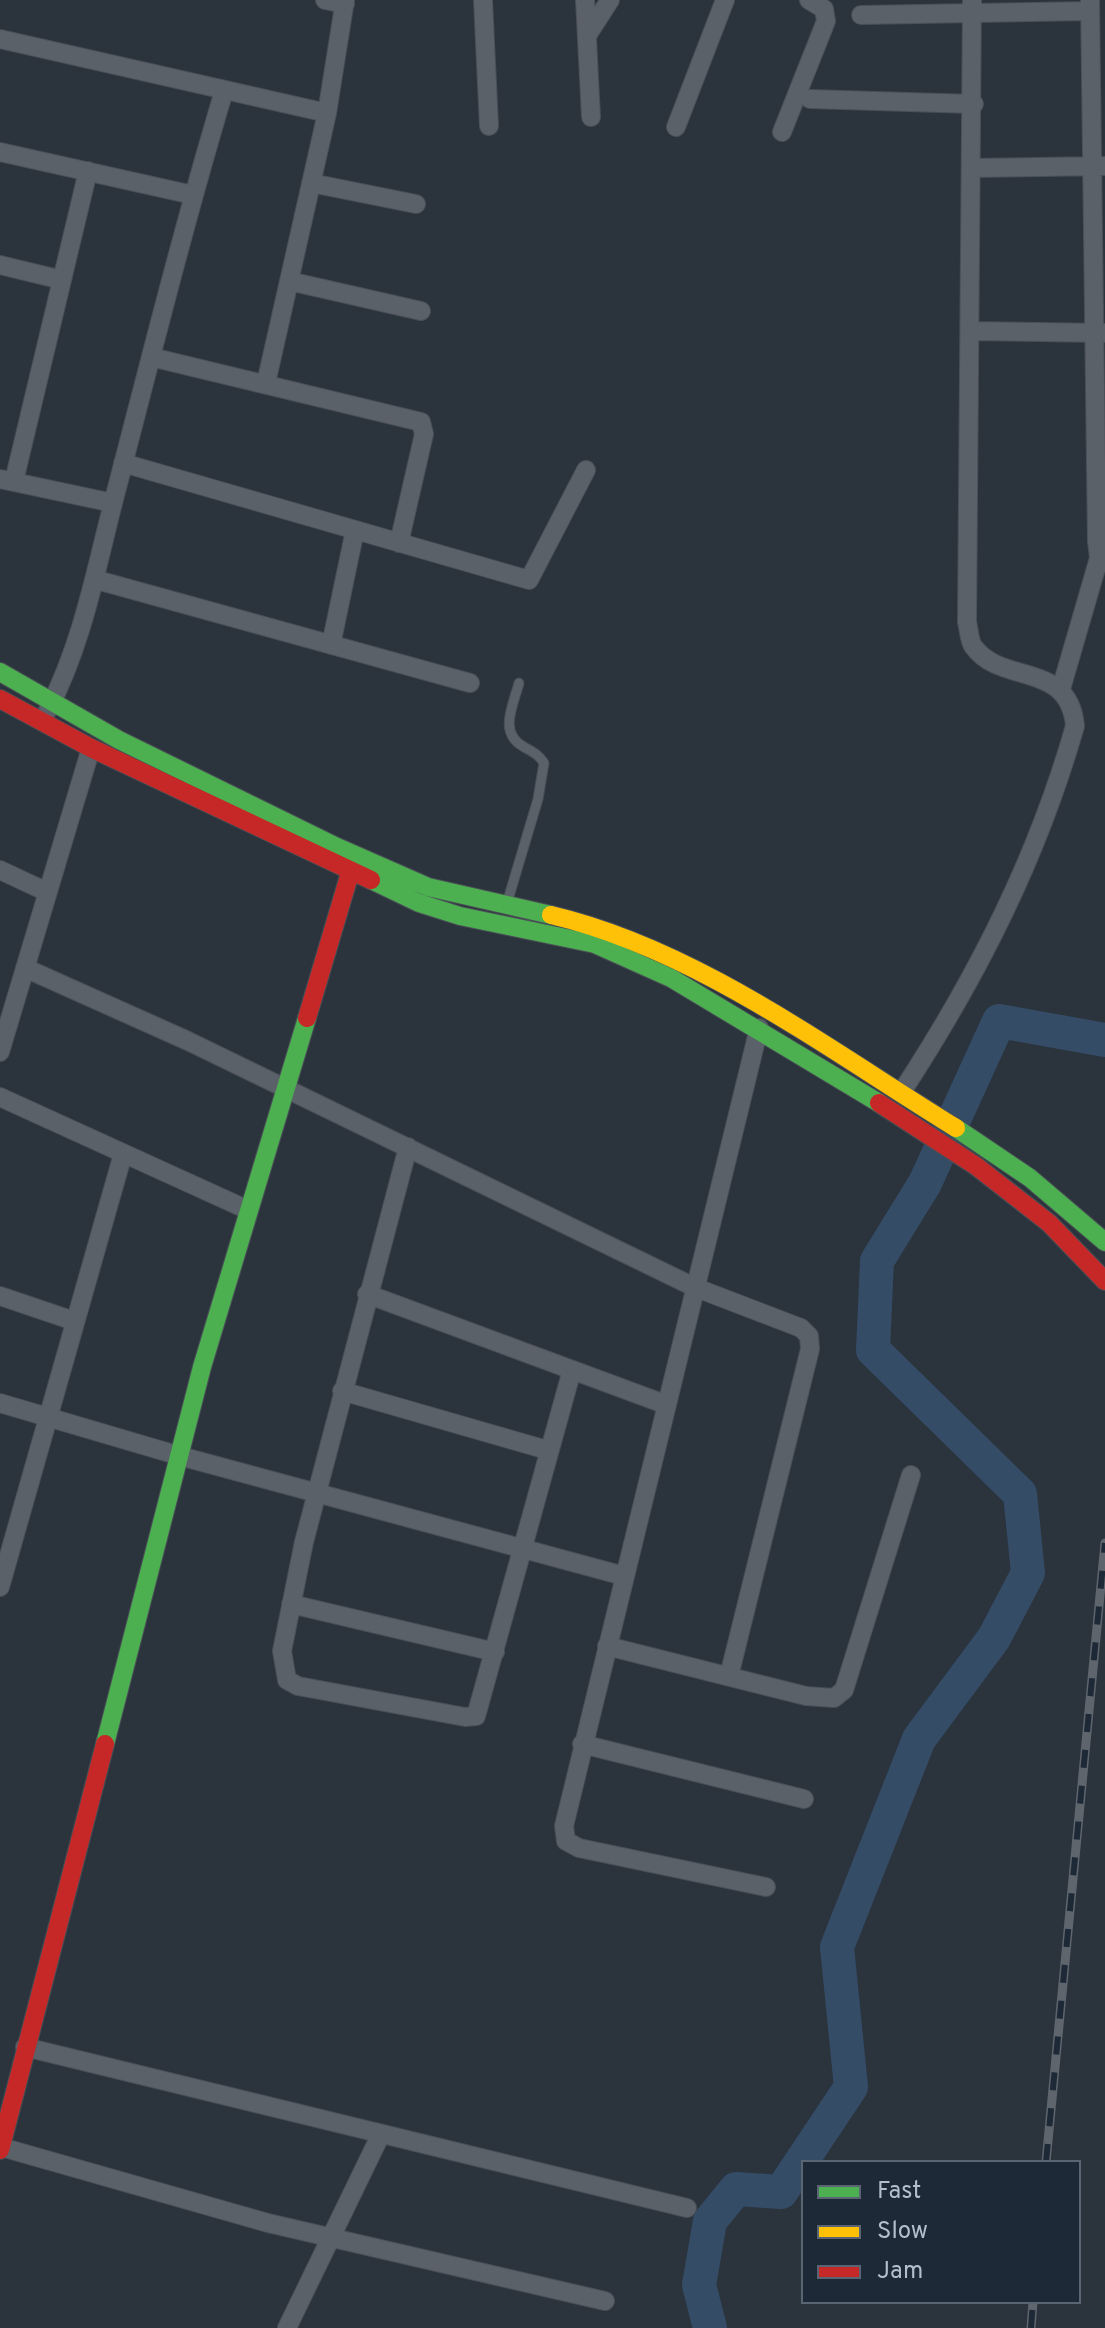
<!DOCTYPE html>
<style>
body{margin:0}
#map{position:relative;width:1105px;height:2328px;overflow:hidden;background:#2b333c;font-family:Overpass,sans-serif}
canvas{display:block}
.legend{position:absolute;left:801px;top:2160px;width:280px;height:144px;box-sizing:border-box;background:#1d2937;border:2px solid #5a6573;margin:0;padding:10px 14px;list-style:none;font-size:24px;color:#b5bfcc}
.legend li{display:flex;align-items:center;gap:16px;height:40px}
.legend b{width:40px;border:2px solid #5a6573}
</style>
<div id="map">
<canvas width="1105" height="2328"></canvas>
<ul class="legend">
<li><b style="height:10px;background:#4caf50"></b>Fast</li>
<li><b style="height:10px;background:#ffc107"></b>Slow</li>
<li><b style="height:10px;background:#c62828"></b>Jam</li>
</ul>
</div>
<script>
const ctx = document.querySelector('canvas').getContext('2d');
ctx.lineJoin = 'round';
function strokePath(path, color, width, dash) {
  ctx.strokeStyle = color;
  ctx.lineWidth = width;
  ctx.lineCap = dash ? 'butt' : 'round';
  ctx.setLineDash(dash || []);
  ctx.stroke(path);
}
strokePath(new Path2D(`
 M710,2328L699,2285L710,2221L736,2189L781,2192L851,2087L837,1947L919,1739L994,1638L1028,1573L1020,1494L873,1350L877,1261L925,1183L999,1021L1105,1040`), '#354c67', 34);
const lane = new Path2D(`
 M507,903L538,799L544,763C538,754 533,752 524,747C498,733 513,706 519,683`);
const street = new Path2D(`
 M325,0L345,4
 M483,0L489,126
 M585,0L591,117
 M1090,0L1097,541L1099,558L1105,563
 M861,15L1090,11
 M588,34L610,0
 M0,39L327,113
 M810,99L974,104
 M676,127L725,0
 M782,132L826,21L824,9L809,0
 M0,152L193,195
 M973,168L1105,166
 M311,183L416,204
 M0,265L62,280
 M289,281L421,311
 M971,331L1104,333
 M151,357L421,422L424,434L399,543
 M266,383L327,113L345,0
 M123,463L529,580L586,470
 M0,479L113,503
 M14,481L88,171
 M97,580L470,683
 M331,645L355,530
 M1061,689L1099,558
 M48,710C85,638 97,562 118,484C152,353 185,221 224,91
 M0,870L47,892
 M25,968L188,1041L694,1287L801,1328L809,1336L810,1349L729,1676
 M759,1028L564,1826L566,1841L579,1848L766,1887
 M0,1052L91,748
 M901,1093C977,977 1037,859 1075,726C1069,660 1001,686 973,646C969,640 969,629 967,622L972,0
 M0,1097L248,1210
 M408,1147L304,1542L282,1651L287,1680L298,1686L465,1717L476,1716L572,1370
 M367,1294L667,1405
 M0,1296L74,1321
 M342,1391L547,1450
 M0,1403L180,1456L624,1576
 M0,1587L123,1154
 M291,1604L495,1652
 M607,1646L806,1696L834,1698L844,1690L911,1475
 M582,1744L804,1799
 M25,2047L687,2208
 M1,2147L268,2223L605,2301
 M287,2328L381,2134`);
const fast = new Path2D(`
 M0,672L119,740L337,847L428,887L551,915
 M371,880L419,903L460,916L595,944L671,978L879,1103
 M956,1128L1030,1178L1105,1242
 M105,1744L202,1367L307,1018`);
const slow = new Path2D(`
 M551,915C696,949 829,1050 956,1128`);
const jam = new Path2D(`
 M0,699L91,748L371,880
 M307,1018L350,873
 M879,1103L976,1166L1049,1223L1105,1281
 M0,2150L105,1744`);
strokePath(lane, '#494f56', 11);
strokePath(street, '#494f56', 20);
strokePath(fast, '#494f56', 20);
strokePath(slow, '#494f56', 20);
strokePath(jam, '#494f56', 20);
strokePath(lane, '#5b6169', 9);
strokePath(street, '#5b6169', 18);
strokePath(fast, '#4caf50', 18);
strokePath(slow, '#ffc107', 18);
strokePath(jam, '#c62828', 18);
const rail = new Path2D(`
 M1046,2162L1105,1543
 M1031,2328L1033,2302`);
strokePath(rail, '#5f656d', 9);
strokePath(rail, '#1d2937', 6, [18]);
</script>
